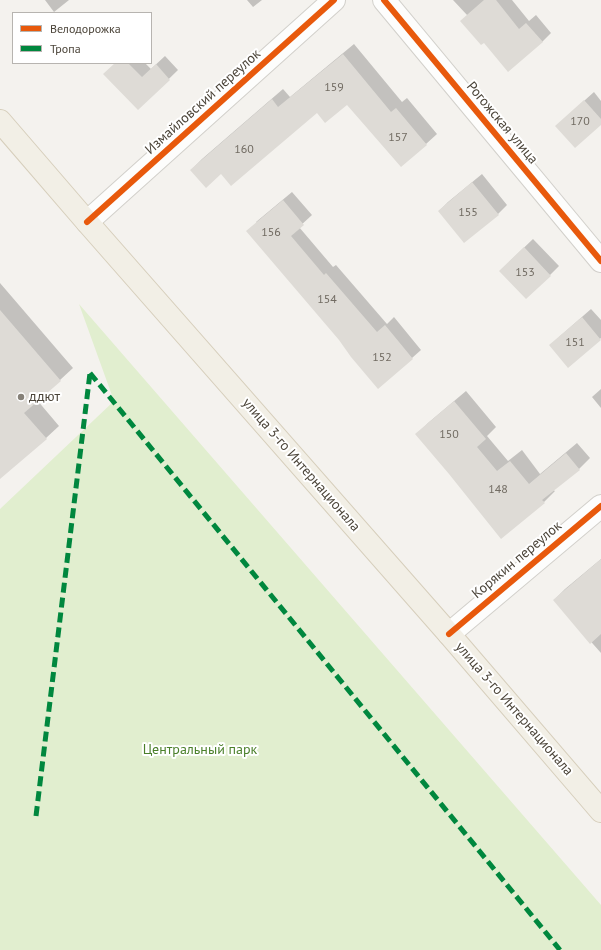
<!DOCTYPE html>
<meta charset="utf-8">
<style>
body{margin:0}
#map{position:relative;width:601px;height:950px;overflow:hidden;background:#f4f2ee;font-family:"PT Sans",sans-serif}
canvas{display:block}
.legend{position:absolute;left:12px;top:12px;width:140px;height:52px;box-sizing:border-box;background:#fff;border:1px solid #b7b4b0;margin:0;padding:5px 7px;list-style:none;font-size:12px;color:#4b4439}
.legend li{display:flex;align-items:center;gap:8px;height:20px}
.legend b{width:20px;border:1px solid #b7b4b0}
</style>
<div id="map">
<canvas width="601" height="950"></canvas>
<ul class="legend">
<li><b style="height:5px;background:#e8590c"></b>Велодорожка</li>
<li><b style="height:5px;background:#00873e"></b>Тропа</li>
</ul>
</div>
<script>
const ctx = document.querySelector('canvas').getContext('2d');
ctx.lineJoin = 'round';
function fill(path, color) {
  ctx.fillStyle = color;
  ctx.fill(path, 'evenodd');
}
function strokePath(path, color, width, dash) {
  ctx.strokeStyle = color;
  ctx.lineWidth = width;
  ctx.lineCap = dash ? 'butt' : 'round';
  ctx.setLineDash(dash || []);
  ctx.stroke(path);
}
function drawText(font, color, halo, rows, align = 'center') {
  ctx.font = font + ' "PT Sans",sans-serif';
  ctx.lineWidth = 4;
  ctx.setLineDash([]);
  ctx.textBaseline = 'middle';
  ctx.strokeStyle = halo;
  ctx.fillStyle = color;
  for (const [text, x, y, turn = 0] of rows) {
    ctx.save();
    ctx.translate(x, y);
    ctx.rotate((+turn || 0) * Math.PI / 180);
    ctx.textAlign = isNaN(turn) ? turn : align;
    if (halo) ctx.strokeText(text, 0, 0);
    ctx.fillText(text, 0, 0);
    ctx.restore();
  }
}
fill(new Path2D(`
 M79,304L601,905V950H0V509L114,401Z`), '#e1eecf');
fill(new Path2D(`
 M45,0H69L54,12Z
 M247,0H262L253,7Z
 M453,0H512L529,21L536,15L551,33L542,42L467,15Z
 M354,44L402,102L407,98L437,134L426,144L347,103L317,111L221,173L191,170L202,159L283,89L290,97Z
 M165,56L178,70L138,109L115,63H145L151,69Z
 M594,92L601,101V123L566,117Z
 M482,174L507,205L498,214L439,211L448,202Z
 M292,192L312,215L299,227L333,267L336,265L387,324L394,317L421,350L412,358L378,387L256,222Z
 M533,239L559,266L550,275L509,262Z
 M0,283L73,368L60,380L37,400L59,426L46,438L0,478Z
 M591,309L601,320V338L568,366L559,337Z
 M601,389V408L592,397Z
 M466,391L496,427L487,436L508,461L522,450L540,474L577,443L590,458L579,469L553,490L555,491L544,502L417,434L428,423Z
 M601,559V653L554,600L565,589Z`), '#0003');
fill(new Path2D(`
 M484,0H496L519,29L526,23L543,42L508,72L484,43L481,45L460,21Z
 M343,54L391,112L396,108L427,145L401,167L347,105L325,123L317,113L231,186L221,174L206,188L190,170L272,99L278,107Z
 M115,63H128L142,77L156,64L170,80L138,110L103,74Z
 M584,100L601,119V125L575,148L555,126Z
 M472,182L499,215L464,243L438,211Z
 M283,200L304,225L291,236L324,275L326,273L377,332L385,325L413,359L378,389L351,357L339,340L246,231Z
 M524,247L551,276L526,299L499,271Z
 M0,310L61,381L24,413L47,439L0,479Z
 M582,317L601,340L568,368L549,345Z
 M454,401L486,439L477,447L497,471L510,461L529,484L566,453L580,470L542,500L545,503L501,539L449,474L415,434Z
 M601,559V634L590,644L553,600Z`), '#dedbd6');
const minor = new Path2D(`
 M384,0L601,261
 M87,222L334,0
 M449,634L601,506`);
const major = new Path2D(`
 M0,121L87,222L449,634L601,811`);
strokePath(minor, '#d2d0cb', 24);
strokePath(major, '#d6cebb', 24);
strokePath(minor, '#fdfdfc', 22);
strokePath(major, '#f2efe6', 22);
strokePath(new Path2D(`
 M90,373L560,950
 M36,816L90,373`), '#00873e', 5, [10, 5]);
strokePath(new Path2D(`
 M384,0L601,261
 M87,222L334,0
 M449,634L601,506`), '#e8590c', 6);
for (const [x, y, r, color] of [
 [21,397,4,"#868178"]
]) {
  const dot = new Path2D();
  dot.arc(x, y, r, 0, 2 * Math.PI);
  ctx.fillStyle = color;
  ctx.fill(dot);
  strokePath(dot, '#fff', 1.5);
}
drawText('12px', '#706a61', null, [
 ["159",334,88],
 ["170",580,122],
 ["157",398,138],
 ["160",244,150],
 ["155",468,213],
 ["156",271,233],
 ["153",525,273],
 ["154",327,300],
 ["151",575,343],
 ["152",382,358],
 ["150",449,435],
 ["148",498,490]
]);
drawText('14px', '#4b4439', '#fff', [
 ["Измайловский переулок",203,102,-42],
 ["Рогожская улица",502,123,50],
 ["улица 3-го Интернационала",301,465,49],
 ["Корякин переулок",517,560,-40],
 ["улица 3-го Интернационала",514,709,49]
]);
drawText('14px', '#4b4439', '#fff', [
 ["ддют",29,397]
], 'left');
drawText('14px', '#4a7f2a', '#fff', [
 ["Центральный парк",200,750]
]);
</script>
